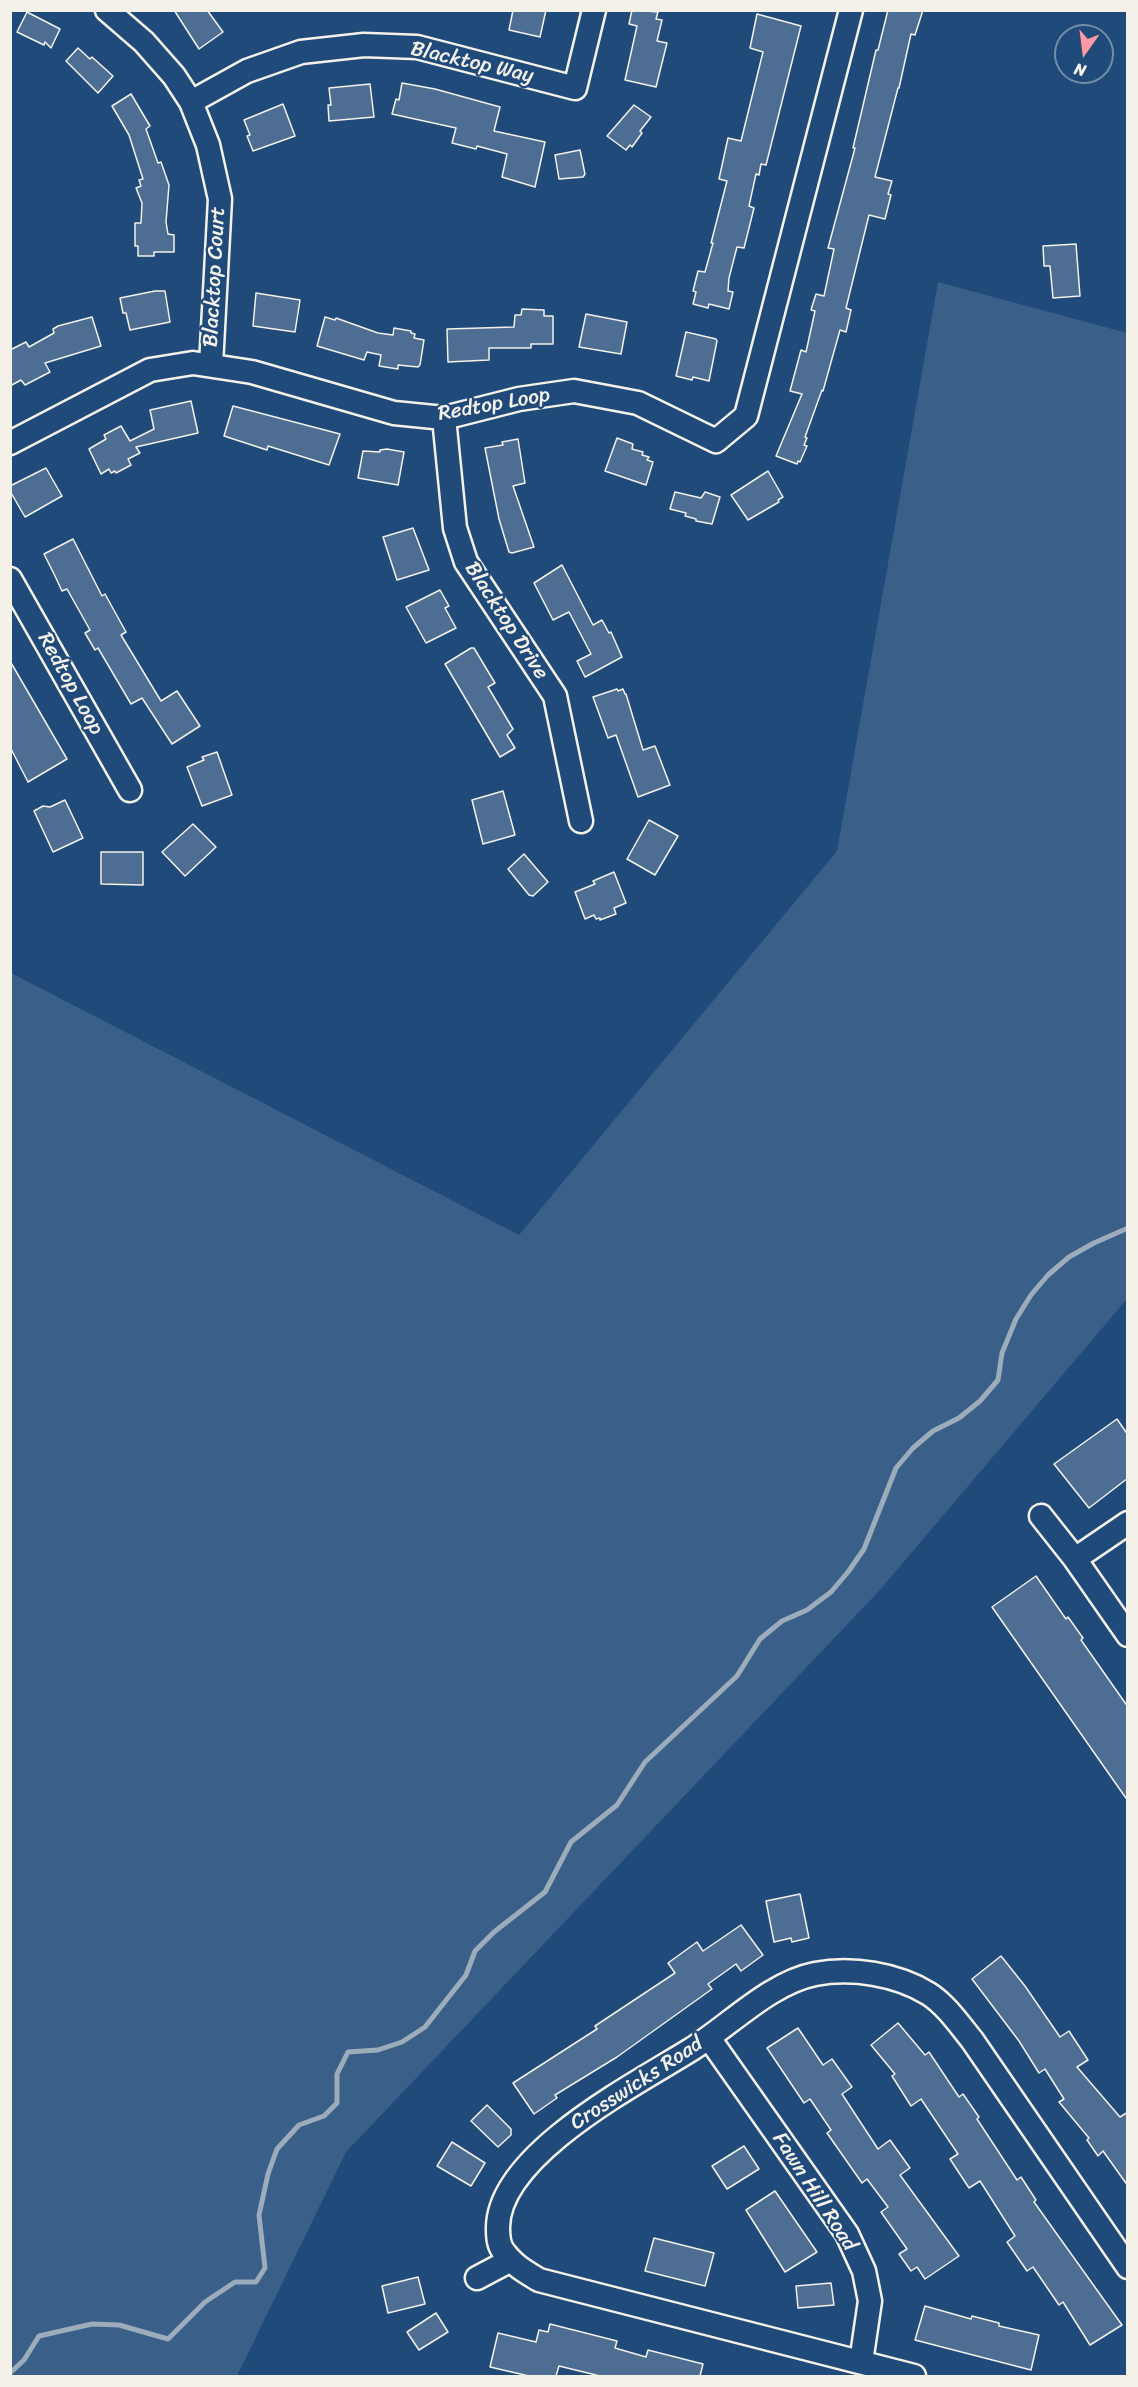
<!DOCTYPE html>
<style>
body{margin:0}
#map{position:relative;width:1138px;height:2387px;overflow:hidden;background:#1f4a7a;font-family:Sriracha,sans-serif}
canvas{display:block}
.frame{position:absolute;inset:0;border:12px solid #f4f1e8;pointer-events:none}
.north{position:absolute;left:1054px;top:24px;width:60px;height:60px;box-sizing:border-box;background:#1f4a7a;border:2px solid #748da6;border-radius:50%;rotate:194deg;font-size:16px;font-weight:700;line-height:24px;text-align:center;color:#f4f1e8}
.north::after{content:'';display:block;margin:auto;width:21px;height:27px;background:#ff9aa2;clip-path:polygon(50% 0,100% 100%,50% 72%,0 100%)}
</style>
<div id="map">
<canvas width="1138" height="2387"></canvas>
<div class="frame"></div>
<div class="north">N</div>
</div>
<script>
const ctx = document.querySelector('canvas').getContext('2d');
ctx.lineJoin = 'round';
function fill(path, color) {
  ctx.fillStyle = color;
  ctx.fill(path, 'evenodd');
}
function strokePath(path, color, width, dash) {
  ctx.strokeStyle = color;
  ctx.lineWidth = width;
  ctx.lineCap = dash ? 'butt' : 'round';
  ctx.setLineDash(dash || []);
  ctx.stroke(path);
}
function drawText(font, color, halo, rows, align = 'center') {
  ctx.font = font + ' Sriracha,sans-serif';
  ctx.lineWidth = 4.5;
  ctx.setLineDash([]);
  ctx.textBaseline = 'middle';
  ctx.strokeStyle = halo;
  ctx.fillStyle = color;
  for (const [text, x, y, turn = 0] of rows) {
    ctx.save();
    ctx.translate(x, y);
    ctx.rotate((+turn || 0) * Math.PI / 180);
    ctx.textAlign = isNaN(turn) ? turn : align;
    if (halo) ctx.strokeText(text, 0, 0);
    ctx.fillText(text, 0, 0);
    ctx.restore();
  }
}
fill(new Path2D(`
 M938,282L1127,333V1299L879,1591L346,2152L237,2376H11V973L519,1235L837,851Z`), '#3a5f88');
strokePath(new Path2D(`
 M10,2373L24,2360L39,2336L92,2324L119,2325L168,2339L205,2302L235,2282H256L265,2268L259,2215L268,2174L277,2149L299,2125L324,2116L337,2103V2074L348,2052L378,2050L402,2042L425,2027L466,1975L475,1951L494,1932L545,1892L571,1842L617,1805L645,1762L737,1676L760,1639L782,1621L807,1610L831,1592L848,1572L864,1549L896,1468L913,1448L933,1431L959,1418L980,1401L998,1380L1002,1353L1016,1319L1031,1295L1048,1275L1069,1257L1094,1243L1128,1228`), '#9cacbb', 5);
const building = new Path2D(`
 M174,10H207L223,32L199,49Z
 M513,10H546L540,37L509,30Z
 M632,10L658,12L656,19L662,20L657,41L667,43L656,87L625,80L637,26L629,24Z
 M888,10H923L915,35L911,34L899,88H898L875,177L892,181L888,194L891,195L885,219L869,215L846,308L851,310L846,332L840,330L823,391L822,390L805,437L807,438L804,445L807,446L800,462L798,461L797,464L776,456L802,394L790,391L801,350L806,352L815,311L811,310L816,294L824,296L834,249L828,248L855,148H853L876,50H878Z
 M27,12L60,29L51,48L45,42L44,45L17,32Z
 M757,14L801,26L766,165L761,164L759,175L756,174L749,206L754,208L744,248L737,247L729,278L728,291L733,292L729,309L709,304L708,308L693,304L696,292L693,291L698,271L705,272L713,243H711L727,181L719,179L728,138L741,141L763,52L750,48Z
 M78,48L90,59L92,57L113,76L98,93L66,61Z
 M402,83L435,89L500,107L494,131L545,142L535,187L502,177L507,154L477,146L476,149L452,143L456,128L392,114L396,99L399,100Z
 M370,84L374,117L329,121L328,105H331L329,88Z
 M131,94L150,126L146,129L158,163L161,162L169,185L166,222L168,234L174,235V252H154V256H138V246H135V223H141L142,203L136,188L141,186L139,180L143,179L129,135L112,106Z
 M283,104L295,136L253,151L247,136L250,135L244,120Z
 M634,105L651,117L640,131L642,133L632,147L630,145L626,150L607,136Z
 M580,150L585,174L583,177L559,179L555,155Z
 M1076,244L1080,296L1053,298L1050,266H1044L1043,246Z
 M155,291H165L170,322L130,330L126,313H123L120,298Z
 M256,293L300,300L295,332L253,326Z
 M522,309L544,310V316H553V344H531V348H489V360L448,362L447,329L514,327L515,315H521Z
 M586,314L627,322L621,354L579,347Z
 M92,317L101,346L45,363L50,372L25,385L21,380L10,386V350L26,342L29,347L54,333L53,329L58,326Z
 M325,317L335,320L336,318L378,333L393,335L394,328L411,331V333L415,334L414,338L424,340L420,365L418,367L398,365V369L379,366L381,355L367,352L364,360L317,346Z
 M686,332L716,339L717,341L709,381L693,377L692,380L676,376Z
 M191,401L198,433L136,447L140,453L128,459L131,465L116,473L115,471L111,473L109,469L101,474L89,449L106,439L104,435L121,426L130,441L154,429L150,410Z
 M233,406L340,434L329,465L268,446L267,450L224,436Z
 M617,438L633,444L632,449L643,452L642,455L649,457L647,460L653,462L646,485L605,471Z
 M518,439L525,483L513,486L534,547L512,553L509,552L499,519L485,448L503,445L502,442Z
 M387,449L404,452L398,485L358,478L363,451L380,452V450Z
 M46,468L62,496L25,517L10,491V486Z
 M768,471L783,497L778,500L779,502L748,520L731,495Z
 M675,492L701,498L705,492L720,497L712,524L696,521V519L685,516L686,513L670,509Z
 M413,528L429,570L397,580L383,537Z
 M73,539L102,596L105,594L126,632L121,635L161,701L177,691L200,726L172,744L142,698L131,704L98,648L95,650L85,633L90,630L67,589L62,591L55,576L44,554Z
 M562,565L593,625L602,620L609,633L611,632L622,657L585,677L577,661L591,654L569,612L553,620L534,583Z
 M440,590L449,606L445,608L456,628L426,643L406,607Z
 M471,648H474L495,683L488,687L513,729L507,735L515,748L500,757L445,664Z
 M10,661L67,759L28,782L10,747Z
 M617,689L618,691L623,689L625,694H626L643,750L655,746L670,785L638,797L616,735L608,738L593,697Z
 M217,752L232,795L202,806L187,767L204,760L202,757Z
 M503,791L515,835L483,844L472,800Z
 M65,800L83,838L53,852L34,811L43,806L50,807Z
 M649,820L678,836L655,875L627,859Z
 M193,824L216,847L185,876L162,852Z
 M101,852H143V885L101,884Z
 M524,854L548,882L533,896L529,895L508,869Z
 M614,872L626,903L614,908L616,914L600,920V918L596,919L594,915L585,919L575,892L595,884L593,881Z
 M1117,1419L1128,1435V1478L1089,1508L1054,1464Z
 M1036,1576L1066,1619L1068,1617L1083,1638L1081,1640L1128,1707V1801L992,1607Z
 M800,1894L809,1938L792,1942L791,1938L774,1942L766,1901Z
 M741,1925L763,1955L741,1971L736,1964L708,1984L712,1989L617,2057L555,2095L557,2098L534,2114L513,2083L597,2029L595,2026L675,1973L668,1963L697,1942L703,1951Z
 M1001,1956L1025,1986L1060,2037L1069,2031L1088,2060L1077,2067L1120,2117L1128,2112V2186L1103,2151L1098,2156L1087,2140L1089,2138L1059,2102L1064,2099L1045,2069L1039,2073L1019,2041L972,1979Z
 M898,2023L925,2055L929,2052L959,2097L963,2094L979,2117L977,2119L1017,2180L1021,2177L1036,2200L1034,2202L1122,2325L1090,2345L1063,2302L1059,2305L1033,2267L1027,2271L1007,2242L1015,2236L980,2181L969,2188L950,2159L958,2154L921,2099L911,2106L892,2076L895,2074L871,2045Z
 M798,2028L823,2065L832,2059L852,2087L842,2094L878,2149L890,2140L910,2168L900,2175L959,2256L925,2279L917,2267L911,2271L899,2254L907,2249L881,2212L888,2207L867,2179L862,2183L827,2133L831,2130L810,2099L804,2103L767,2048Z
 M487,2105L511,2129V2135L498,2147L471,2121Z
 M452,2142L485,2163L471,2186L437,2166Z
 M744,2146L759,2169L727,2189L712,2166Z
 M775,2191L817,2252L785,2272L746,2210Z
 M654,2238L714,2253L705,2286L645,2271Z
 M418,2277L425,2304L388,2313L382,2286Z
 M831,2283L834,2305L798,2308L796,2286Z
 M925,2306L971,2319L972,2316L999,2323V2326L1039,2335L1031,2370L915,2340Z
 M436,2313L448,2332L419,2350L407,2332Z
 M550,2324L617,2341L615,2348L646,2357L648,2350L703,2364L700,2376H600L559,2366L556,2376H529L490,2367L498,2333L536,2342L539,2330L548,2332Z`);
fill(building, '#4d6e92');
strokePath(building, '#f4f1e8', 1.5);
const minor = new Path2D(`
 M107,10L144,42L174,76L191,102L208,145L220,199L211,365
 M191,102L247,71L301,52L364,45L417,47L575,88L594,10
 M444,418L455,528L466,562L555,696L581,821
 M10,443L150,370L193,363L252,372L394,413L444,418L519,399L574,391L638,403L716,441L746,416L851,10
 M10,579L130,790
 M1041,1516L1075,1559L1128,1635
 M1075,1559L1128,1523
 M709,2038L847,2234L864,2271L870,2301L861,2362
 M477,2278L511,2260
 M914,2376L539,2280C526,2272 513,2265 504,2252C498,2245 498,2236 498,2227C499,2154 636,2084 692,2049C730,2025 770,1983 815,1974C852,1967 897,1974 929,1994C946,2005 959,2024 972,2040L1128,2267`);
strokePath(minor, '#f4f1e8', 27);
strokePath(minor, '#1f4a7a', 22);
drawText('21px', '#f4f1e8', '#1f4a7a', [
 ["Blacktop Way",472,63,13],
 ["Blacktop Court",215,277,-87],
 ["Redtop Loop",494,405,-10],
 ["Blacktop Drive",506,621,57],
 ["Redtop Loop",70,684,61],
 ["Crosswicks Road",637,2084,-33],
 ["Fawn Hill Road",814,2192,57]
]);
</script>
